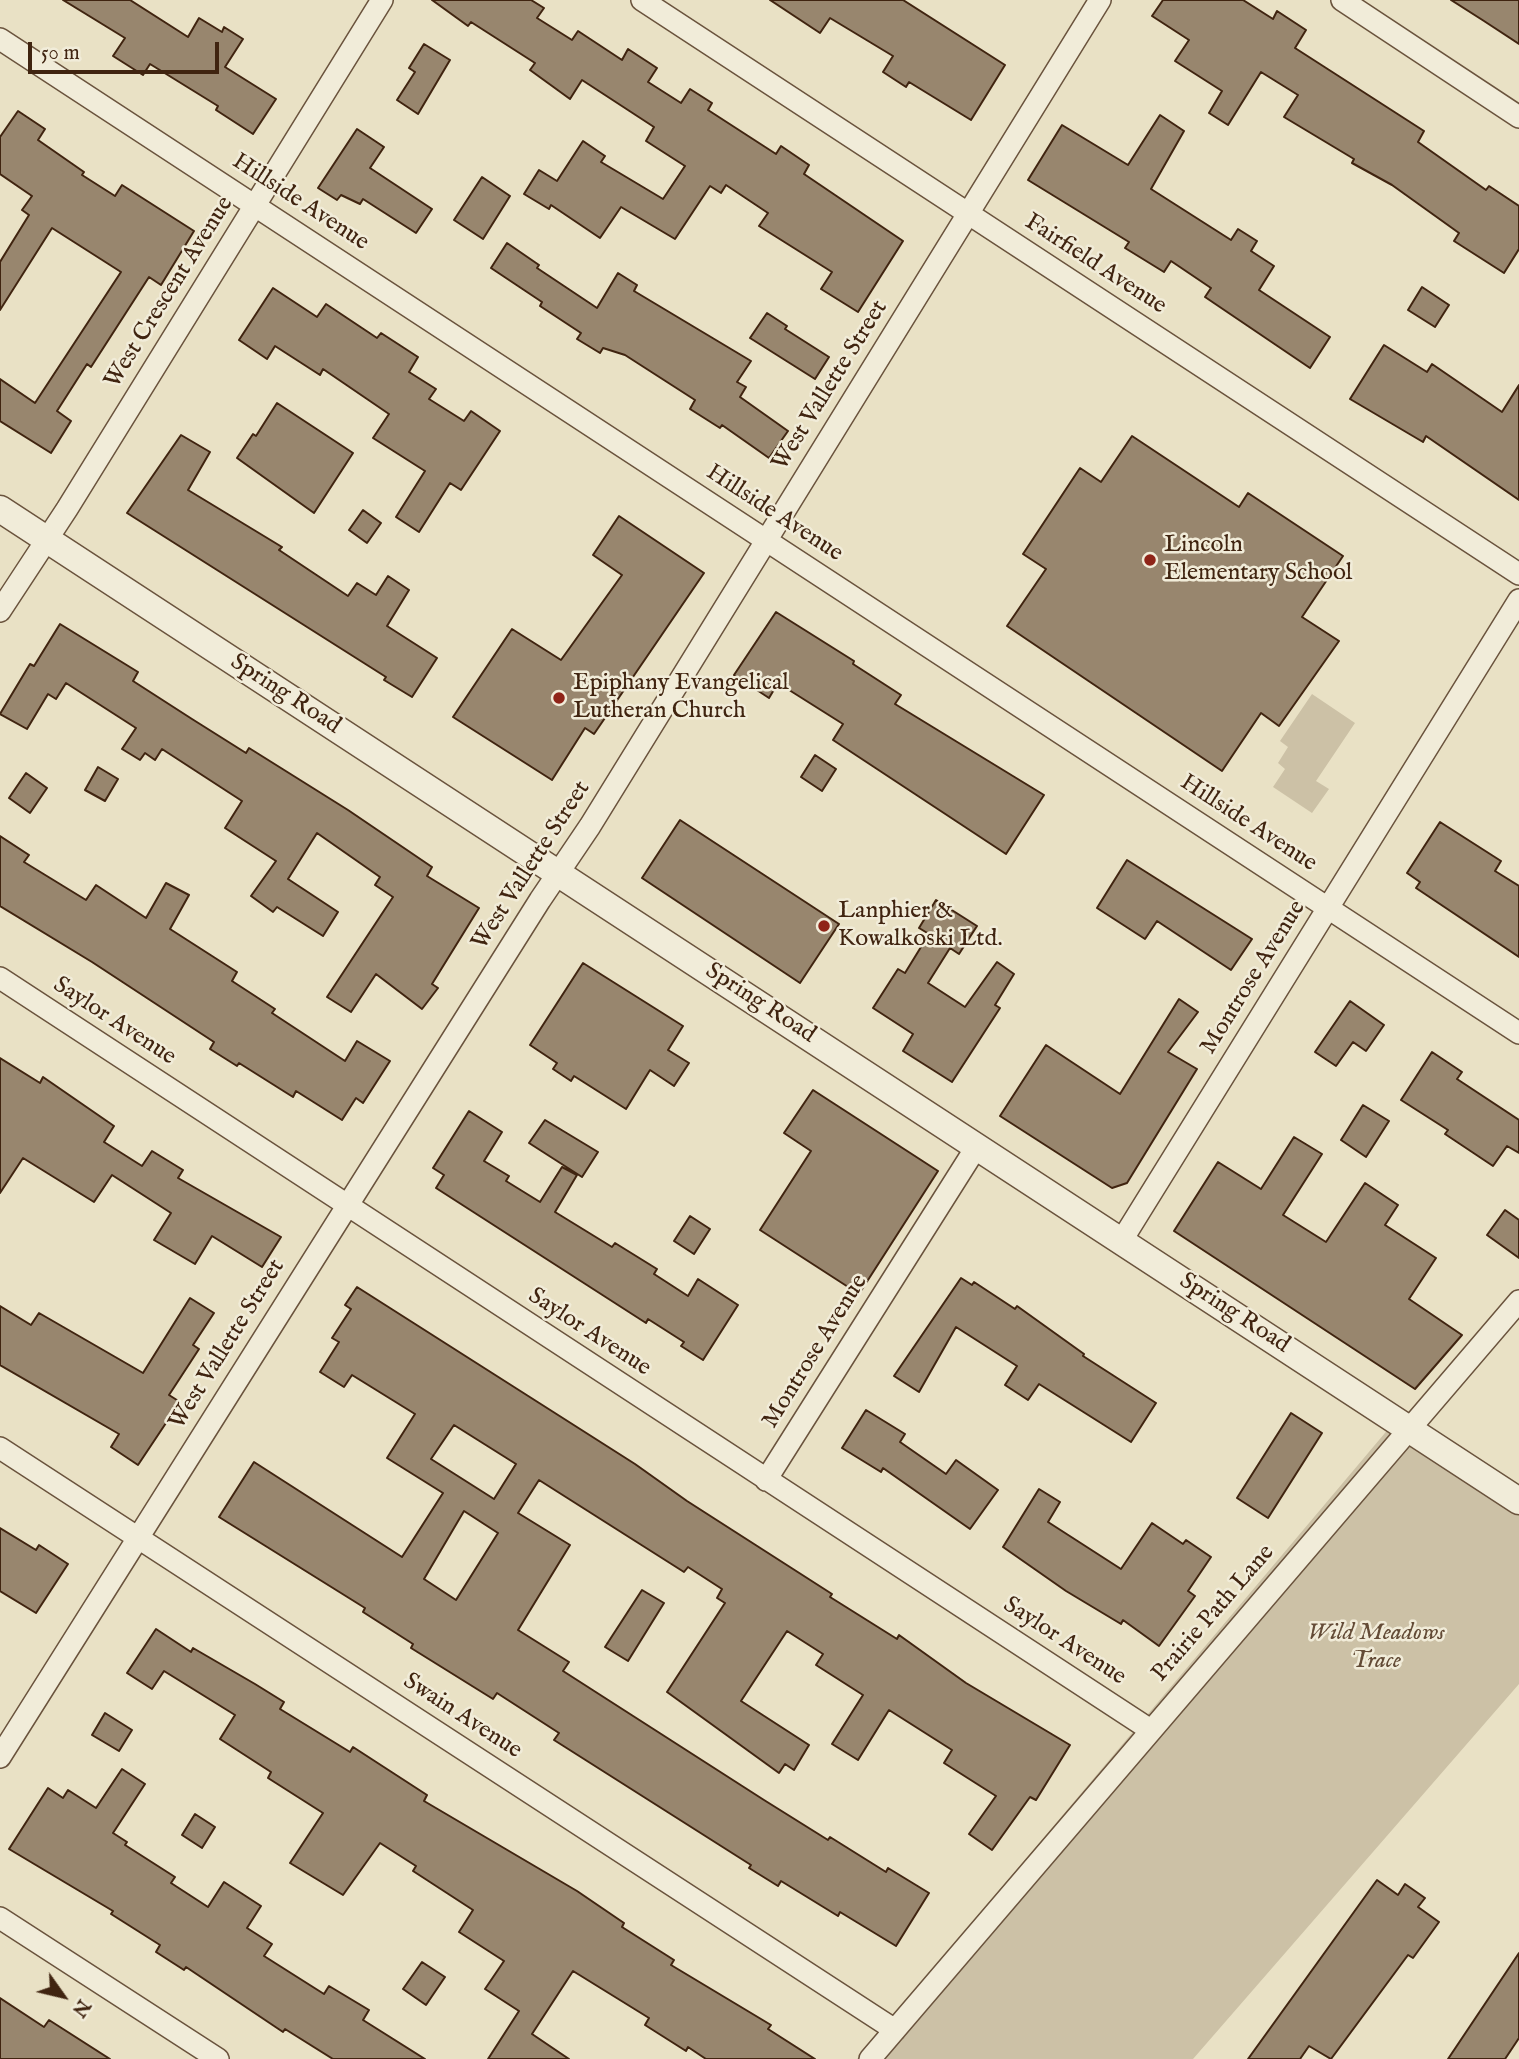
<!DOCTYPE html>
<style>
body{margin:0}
#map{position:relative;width:1519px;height:2059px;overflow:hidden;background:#e9e1c5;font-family:"IM FELL English",serif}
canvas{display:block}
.north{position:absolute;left:28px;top:1961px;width:70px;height:70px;-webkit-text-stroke:5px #f1ecd9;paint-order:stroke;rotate:124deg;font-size:19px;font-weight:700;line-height:28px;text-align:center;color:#402410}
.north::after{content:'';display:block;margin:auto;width:24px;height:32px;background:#402410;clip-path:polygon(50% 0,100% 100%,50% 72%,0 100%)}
.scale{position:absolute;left:28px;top:42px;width:191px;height:32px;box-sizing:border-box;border:4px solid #402410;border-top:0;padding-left:9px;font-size:21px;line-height:24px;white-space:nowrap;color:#402410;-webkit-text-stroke:5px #f1ecd9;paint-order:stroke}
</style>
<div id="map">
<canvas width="1519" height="2059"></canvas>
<div class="north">N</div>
<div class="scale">50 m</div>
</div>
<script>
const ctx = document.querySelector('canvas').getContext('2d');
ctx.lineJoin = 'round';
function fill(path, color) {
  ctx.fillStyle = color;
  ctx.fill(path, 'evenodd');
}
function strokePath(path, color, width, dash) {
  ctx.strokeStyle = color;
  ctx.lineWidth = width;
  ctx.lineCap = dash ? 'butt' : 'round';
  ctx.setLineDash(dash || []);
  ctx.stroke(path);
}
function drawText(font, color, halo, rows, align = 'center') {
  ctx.font = font + ' "IM FELL English",serif';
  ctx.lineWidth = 5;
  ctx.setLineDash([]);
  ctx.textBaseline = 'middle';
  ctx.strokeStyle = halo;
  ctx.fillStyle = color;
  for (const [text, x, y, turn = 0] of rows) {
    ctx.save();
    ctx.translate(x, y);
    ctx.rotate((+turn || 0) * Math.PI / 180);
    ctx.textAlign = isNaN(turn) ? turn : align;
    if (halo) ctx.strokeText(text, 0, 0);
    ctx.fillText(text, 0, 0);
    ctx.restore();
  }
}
fill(new Path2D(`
 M1312,694L1355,723L1316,781L1329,789L1312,813L1273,787L1285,769L1278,763L1288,747L1280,741Z
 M1390,1427L1519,1513V1684L1193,2059H857Z`), '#ccc1a6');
const building = new Path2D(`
 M63,0H130L188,37L199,18L222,32L224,27L243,39L225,67L276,99L253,134L216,110L218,106L150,64L143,75L113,56L125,38Z
 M432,0H531L544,8L537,18L572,40L578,31L622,60L628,49L657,68L648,82L681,103L690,89L712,103L708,110L776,154L781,146L809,165L804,174L903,241L858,312L821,289L832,272L759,226L768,213L726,185L721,193L710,186L675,239L621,207L600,238L551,205L549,209L524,194L539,170L557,181L583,141L605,156L601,162L663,199L685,166L646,141L654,127L582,80L570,99L530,70L535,63L471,22L468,26Z
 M770,0H903L1005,65L971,120L909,82L906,87L883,72L893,56L830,18L820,33Z
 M1163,0H1243L1273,19L1277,11L1306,30L1295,48L1424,131L1418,142L1486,190L1489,186L1519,206V249L1504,273L1454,241L1459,233L1392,185L1352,163L1354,159L1284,117L1298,95L1261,72L1228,125L1209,113L1222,91L1175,61L1189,40L1152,16Z
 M1451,0H1519V44L1484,21Z
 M424,44L450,60L418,114L397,100L415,72L409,68Z
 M18,111L45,129L38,140L84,172L82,175L115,196L122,185L194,231L161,285L149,277L91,367L87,364L57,411L71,421L51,453L0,421V379L35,403L121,272L52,228L0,310V262L29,215L22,210L32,196L0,174V137Z
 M1160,115L1184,131L1151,189L1231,240L1238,229L1257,241L1251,251L1274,266L1259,290L1330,337L1310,368L1205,297L1211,288L1171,261L1164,272L1125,248L1129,242L1028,180L1062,125L1128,165Z
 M357,129L384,147L370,168L432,209L416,233L363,199L360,204L341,195L337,200L318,188Z
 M482,177L510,196L483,239L454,220Z
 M507,243L539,265L537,268L597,308L618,273L637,285L634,291L751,361L737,382L746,387L740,397L788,431L769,458L722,425L720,428L690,409L695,400L625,355L603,348L600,353L577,339L581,333L540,306L542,302L491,268Z
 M1422,287L1449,305L1435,327L1408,310Z
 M273,288L317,317L326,304L377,338L381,333L418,357L409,372L436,389L429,399L464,421L471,411L500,431L461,490L450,483L419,532L396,517L425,471L373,438L389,414L323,369L320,375L275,346L267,359L239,340Z
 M767,313L787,326L785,329L829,357L815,379L750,338Z
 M1384,345L1427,372L1432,364L1502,412L1519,385V500L1426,436L1423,442L1350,399Z
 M277,403L353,453L314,513L237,458L253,434L256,436Z
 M181,435L210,452L188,490L282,547L279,550L348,596L357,583L376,595L388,576L409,590L387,626L437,658L412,697L384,680L386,677L127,513Z
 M1132,436L1239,507L1248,493L1343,556L1302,617L1339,641L1279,726L1261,713L1222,771L1007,626L1046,569L1023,554L1080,468L1101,482Z
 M363,510L381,523L367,543L349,530Z
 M619,516L704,573L594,734L585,728L552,780L453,717L512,629L561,660L622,575L593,555Z
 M776,612L854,661L853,664L901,695L895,704L1044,795L1006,854L833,740L843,724L778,683L769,698L734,675Z
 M60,624L138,672L133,681L192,719L246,753L249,748L348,810L432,867L427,876L479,908L432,984L438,988L422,1009L376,974L351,1012L327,997L393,897L375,885L380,877L317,833L288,879L338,912L323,936L277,907L273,912L251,896L276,861L225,828L242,801L162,749L155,760L145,753L140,760L122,749L136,728L66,683L56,699L48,694L27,729L0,714L30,664L34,666Z
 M815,755L836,769L822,791L801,777Z
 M98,767L118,779L105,801L85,790Z
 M26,773L47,788L30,813L9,798Z
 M680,820L839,924L800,983L642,878Z
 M1440,822L1501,861L1495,871L1519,886V957L1416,888L1420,882L1407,873Z
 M0,836L29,855L24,862L86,900L96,885L146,918L166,883L189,895L170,929L237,972L232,981L275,1009L272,1013L345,1061L357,1041L390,1061L363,1103L356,1098L342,1120L296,1091L293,1097L239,1063L237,1066L210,1049L214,1042L92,962L0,906Z
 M1127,860L1252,939L1231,970L1157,921L1145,939L1097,908Z
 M936,900L977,926L959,954L950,948L928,983L965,1007L997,962L1014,974L995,1005L1000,1008L952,1082L903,1051L913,1034L873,1008L898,969L905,973L929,934L919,928Z
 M583,963L683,1026L668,1050L689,1063L674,1086L650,1070L626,1109L574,1076L571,1081L553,1069L557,1063L530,1045Z
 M1179,999L1198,1012L1168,1052L1197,1069L1127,1183L1112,1188L1000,1116L1046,1045L1120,1094Z
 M1350,1001L1384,1025L1366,1051L1353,1042L1336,1066L1315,1052Z
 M1432,1052L1462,1072L1457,1079L1519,1120V1153L1507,1146L1493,1166L1445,1134L1448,1130L1401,1100Z
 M0,1058L40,1083L43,1077L114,1126L104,1142L142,1166L152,1151L183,1170L178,1178L281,1237L262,1267L212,1236L195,1264L154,1240L171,1213L112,1175L94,1202L23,1158L0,1193Z
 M813,1090L938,1171L859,1294L760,1230L811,1151L784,1133Z
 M1363,1105L1389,1121L1366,1157L1341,1140Z
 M469,1111L502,1132L484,1161L509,1176L506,1181L540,1202L562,1167L577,1175L555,1212L612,1247L615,1243L657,1269L654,1274L688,1296L698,1279L738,1305L703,1360L681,1346L684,1342L648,1319L646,1323L436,1188L444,1175L433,1168Z
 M545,1120L598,1152L582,1177L529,1143Z
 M1294,1137L1322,1154L1283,1215L1326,1242L1365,1183L1398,1205L1385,1225L1436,1258L1409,1299L1462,1335L1415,1389L1174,1231L1218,1162L1261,1189Z
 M1505,1210L1519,1220V1258L1487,1235Z
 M690,1216L710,1229L694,1254L674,1241Z
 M961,1278L972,1285L974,1282L1015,1309L1017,1306L1084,1354L1083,1356L1156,1403L1131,1442L1039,1384L1028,1400L1005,1385L1017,1366L956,1327L919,1392L894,1376Z
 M357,1287L635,1464L687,1501L832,1594L830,1597L897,1639L899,1635L966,1683L1070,1745L1036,1800L1030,1797L992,1850L969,1834L996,1796L944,1763L952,1750L889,1710L858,1760L832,1744L863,1695L816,1665L823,1654L787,1631L741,1701L809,1745L794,1770L785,1764L779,1773L667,1692L725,1603L717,1598L722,1589L688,1567L684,1572L539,1480L518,1513L570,1545L518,1630L569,1662L563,1671L764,1800L828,1840L830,1837L886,1872L888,1868L929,1893L896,1946L840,1912L838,1916L781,1881L778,1886L749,1868L751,1865L554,1740L559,1733L497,1693L493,1699L411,1648L413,1644L363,1612L365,1608L219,1517L254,1462L402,1557L443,1493L387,1458L415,1414L352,1375L344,1387L320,1372L339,1342L332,1338L351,1309L345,1305ZM454,1425L516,1464L494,1499L431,1459ZM464,1511L498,1533L456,1600L424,1579Z
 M190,1298L214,1313L193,1345L199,1349L169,1395L180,1402L138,1465L111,1447L119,1434L0,1365V1306L31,1325L39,1313L143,1373Z
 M866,1410L905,1434L900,1442L946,1474L956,1460L998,1490L970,1529L883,1468L881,1472L842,1448Z
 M1291,1413L1322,1433L1268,1518L1237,1498Z
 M1039,1489L1060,1502L1048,1522L1121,1569L1152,1523L1183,1544L1186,1540L1211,1557L1188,1591L1195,1596L1159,1646L1123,1620L1121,1624L1066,1591L1003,1547Z
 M0,1528L36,1550L39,1545L68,1564L36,1613L0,1591Z
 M642,1590L664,1603L628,1661L605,1647Z
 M156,1629L191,1652L193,1648L255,1684L284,1702L280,1709L350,1752L353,1747L427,1795L424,1801L577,1891L624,1923L622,1927L674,1960L671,1965L771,2025L768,2029L815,2059H706L688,2047L686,2051L645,2025L649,2018L573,1971L532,2034L569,2059H488L519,2011L485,1989L504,1961L459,1932L473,1910L413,1871L416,1866L380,1843L343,1895L290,1863L323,1813L268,1778L271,1772L220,1739L235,1715L164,1671L152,1689L127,1673Z
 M105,1713L132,1730L119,1751L92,1735Z
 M122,1769L145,1784L113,1833L127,1842L125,1845L175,1877L171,1883L208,1907L224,1882L261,1906L247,1928L272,1944L264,1956L324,1994L329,1986L369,2010L363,2020L425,2059H333L285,2029L283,2032L186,1967L184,1970L156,1952L160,1945L111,1914L113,1911L9,1849L48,1788L63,1798L68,1790L96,1808Z
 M195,1814L215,1827L202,1848L182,1835Z
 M1377,1880L1398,1895L1405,1884L1425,1898L1418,1907L1439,1922L1413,1958L1408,1955L1331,2059L1309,2046L1300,2059H1248Z
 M1519,1953V2038L1505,2059H1448Z
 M422,1962L445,1977L426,2005L403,1989Z
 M0,1998L44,2027L49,2020L110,2059H0Z`);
fill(building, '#98866e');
strokePath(building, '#402410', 2);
const minor = new Path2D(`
 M642,0L1519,574
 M1342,0L1519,117
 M0,39L1519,1033
 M0,611L67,509L382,0
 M0,978L1149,1729
 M1122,1240L1519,600
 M0,1448L895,2030
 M766,1480L977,1146
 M0,1757L540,900L590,826L1100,0
 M0,1918L218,2059
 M870,2059L1519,1301`);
const tertiary = new Path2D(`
 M0,509L1519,1501`);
strokePath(minor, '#6a533d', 24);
strokePath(tertiary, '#6a533d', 29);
strokePath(minor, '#f1ecd9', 21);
strokePath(tertiary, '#f1ecd9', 26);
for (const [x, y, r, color] of [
 [1150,560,7,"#8f2418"],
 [559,698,7,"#8f2418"],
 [824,926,7,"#8f2418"]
]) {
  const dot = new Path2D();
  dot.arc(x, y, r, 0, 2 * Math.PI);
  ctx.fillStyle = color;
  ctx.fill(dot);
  strokePath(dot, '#f1ecd9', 2.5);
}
drawText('24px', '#402410', '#f1ecd9', [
 ["Hillside Avenue",300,203,33],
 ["Fairfield Avenue",1095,265,33],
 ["West Crescent Avenue",170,293,-58],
 ["West Vallette Street",831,386,-58],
 ["Hillside Avenue",774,514,33],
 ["Spring Road",285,695,33],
 ["Hillside Avenue",1248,824,33],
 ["West Vallette Street",532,866,-57],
 ["Montrose Avenue",1254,978,-58],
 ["Spring Road",760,1004,33],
 ["Saylor Avenue",114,1022,33],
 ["Spring Road",1234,1314,33],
 ["Saylor Avenue",589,1333,33],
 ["West Vallette Street",228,1345,-58],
 ["Montrose Avenue",816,1352,-58],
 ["Prairie Path Lane",1214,1614,-49],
 ["Saylor Avenue",1064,1642,33],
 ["Swain Avenue",462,1717,33]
]);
drawText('24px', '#402410', '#f1ecd9', [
 ["Lincoln",1164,546],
 ["Elementary School",1164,574],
 ["Epiphany Evangelical",573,684],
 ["Lutheran Church",573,712],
 ["Lanphier &",838,912],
 ["Kowalkoski Ltd.",838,940]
], 'left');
drawText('italic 24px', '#634b36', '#f1ecd9', [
 ["Wild Meadows",1376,1634],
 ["Trace",1376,1662]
]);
</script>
